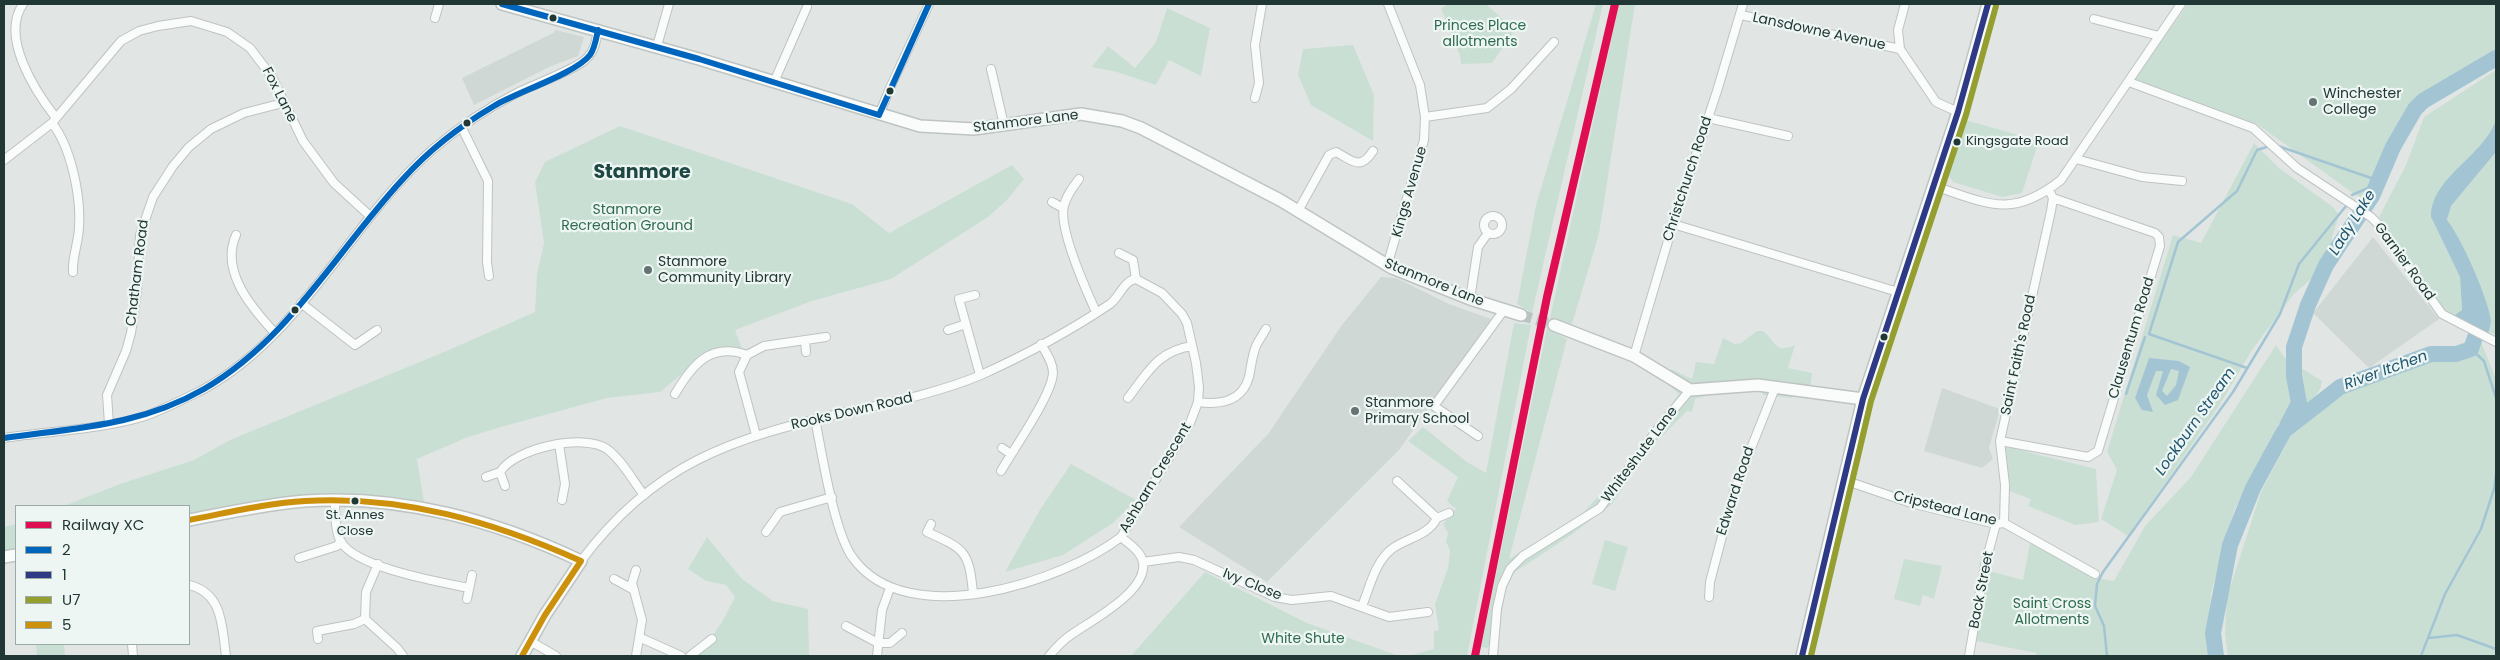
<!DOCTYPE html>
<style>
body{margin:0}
#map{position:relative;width:2500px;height:660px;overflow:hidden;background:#e1e6e5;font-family:Poppins,sans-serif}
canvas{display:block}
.frame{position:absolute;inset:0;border:5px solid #213735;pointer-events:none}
.legend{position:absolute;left:15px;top:505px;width:175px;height:140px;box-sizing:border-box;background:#eef6f3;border:1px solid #9caaa7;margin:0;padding:6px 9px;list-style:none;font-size:15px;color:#213735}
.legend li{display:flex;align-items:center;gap:10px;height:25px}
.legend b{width:25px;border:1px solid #9caaa7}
</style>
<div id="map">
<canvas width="2500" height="660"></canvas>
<div class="frame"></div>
<ul class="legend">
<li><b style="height:6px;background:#df0d52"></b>Railway XC</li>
<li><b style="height:6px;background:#0065bd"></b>2</li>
<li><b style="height:6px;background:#2e3a86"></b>1</li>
<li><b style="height:6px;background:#949f30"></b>U7</li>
<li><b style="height:6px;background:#cc900b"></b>5</li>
</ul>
</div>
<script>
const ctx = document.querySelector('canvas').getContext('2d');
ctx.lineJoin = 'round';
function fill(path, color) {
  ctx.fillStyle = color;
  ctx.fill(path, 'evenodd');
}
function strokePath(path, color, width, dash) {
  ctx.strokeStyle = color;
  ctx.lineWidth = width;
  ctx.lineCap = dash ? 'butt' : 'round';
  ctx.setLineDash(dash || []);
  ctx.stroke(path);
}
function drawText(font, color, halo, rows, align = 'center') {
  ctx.font = font + ' Poppins,sans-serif';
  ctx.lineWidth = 4.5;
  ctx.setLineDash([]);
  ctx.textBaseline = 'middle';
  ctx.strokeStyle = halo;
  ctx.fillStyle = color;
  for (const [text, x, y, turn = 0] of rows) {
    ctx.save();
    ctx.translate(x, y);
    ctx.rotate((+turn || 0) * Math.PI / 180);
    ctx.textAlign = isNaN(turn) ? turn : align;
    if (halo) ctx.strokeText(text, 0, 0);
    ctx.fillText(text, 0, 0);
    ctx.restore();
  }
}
fill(new Path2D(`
 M556,30L584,37L578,56L551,66L474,105L462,78L553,33Z
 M2373,237L2439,319L2369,368L2313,313Z
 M1381,277L1396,278L1449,304L1491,319L1399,450L1267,582L1179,527L1268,434L1342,325Z
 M1942,388L2000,409L1989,448L1993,459L1982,468L1924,451Z`), '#cfd8d5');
fill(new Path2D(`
 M1449,4H1486L1515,30L1492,63L1461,64L1460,56L1441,8Z
 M1596,4H1603L1532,313L1517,304L1536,205Z
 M1619,4H1635L1599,234L1572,324L1550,318Z
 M2188,4H2496V51L2442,87L2420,99L2385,156L2364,201L2257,124L2134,80Z
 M1167,8L1210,28L1201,76L1169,60L1156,85L1117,72L1092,67L1108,46L1135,68L1156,42Z
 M1353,45L1374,95L1373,141L1311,105L1298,75L1303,49Z
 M2496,70V120L2492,131L2431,217L2460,277L2462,310L2453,316L2443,309L2379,217L2406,165L2424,117Z
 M1962,119L2039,141L2022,193L2002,197L1953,182L1946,171Z
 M620,126L852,204L889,233L1012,165L1024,179L1006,201L988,217L891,279L812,301L735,330L742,349L722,348L705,355L660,392L607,398L508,425L468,437L417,459L424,502C340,488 271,498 189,514V506H64L120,484L194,460L230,440L444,352L535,312L537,274L544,243L535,182L545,162Z
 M2254,143L2279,168L2333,207L2339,215L2332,237V252L2320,271L2293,295L2252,350L2219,406L2128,536L2101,519L2117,470L2107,452L2173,235L2201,243Z
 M2496,152V330L2495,334L2489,332L2491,321L2480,288L2447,220L2451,206Z
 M1514,323L1531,325L1467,656H1408L1434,649V631L1439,630L1435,604L1448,568L1450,550L1446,542L1448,533L1443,524L1456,509L1447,501L1458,477L1408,441L1423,427L1467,462L1486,473Z
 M1547,328L1567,339L1509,559L1583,513L1619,474L1629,479L1612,504L1571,535L1515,572L1506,588L1498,637L1487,648L1481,647Z
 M1757,331H1763C1777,342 1774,354 1795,345L1788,368L1812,373L1810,391L1794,387L1792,398L1763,395L1761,389L1726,390L1695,399L1692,412L1687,411L1658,440L1649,437L1679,394L1664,381L1671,369L1692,379L1696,362L1714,364L1723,338L1735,344L1741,343Z
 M2482,344L2496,379V656H2228L2225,634L2227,597L2261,492L2290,437L2345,392L2433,361H2457Z
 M2276,345L2285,358L2322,381C2320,404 2290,410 2277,426L2234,511L2211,593L2208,643L2210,656H2036V653L1976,641L1989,571L2023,580L2030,543L2097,578L2114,581L2145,526L2191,477Z
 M2003,446L2096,469L2099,522L2075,525L2028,506L2031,499L2009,491Z
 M1071,464L1136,500L1113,523L1063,555L1005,572L1041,508Z
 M16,524V549L4,551V527Z
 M707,537L742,579L773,601L808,609L809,656H698L722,622L735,597L726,585L706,581L688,569Z
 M1605,540L1628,547L1615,591L1592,584Z
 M1904,559L1942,566L1934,599L1923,595L1920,606L1894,599Z
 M1205,572L1307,623L1399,656H1131Z
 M36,644H64L65,656H37Z`), '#cadfd4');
fill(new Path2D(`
 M2496,120V152L2451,206L2447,220C2462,239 2487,296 2491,320C2491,326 2488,333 2487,339L2449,319L2462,310L2460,277L2431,217C2431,177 2483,157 2496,120Z
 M2149,358L2179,361L2190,367L2178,400L2165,405L2156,395L2163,371H2156L2147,395L2153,412L2142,410L2135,398ZM2171,369L2179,371L2176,385L2167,396L2162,391Z`), '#a3c5d3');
strokePath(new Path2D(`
 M2275,145L2377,180
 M2352,195L2375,185
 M2471,349L2484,361L2496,398
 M2247,368L2149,334L2178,242L2237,191L2257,150L2270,146
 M2126,394L2145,337
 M2429,638L2457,635L2496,649
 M2107,656L2104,626L2095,606L2097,584L2103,572L2233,392L2280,314L2299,264L2346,206
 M2421,656L2445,594L2481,529L2494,489L2496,475`), '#a3c5d3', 2.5);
strokePath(new Path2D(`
 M2287,426L2299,403L2294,376V347L2308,305L2326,265L2372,196L2393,147L2415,109L2423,101L2496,58
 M2216,656L2213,633L2230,545L2253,488L2284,431L2340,387L2431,354H2456L2471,349L2480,323L2478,316`), '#a3c5d3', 16);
strokePath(new Path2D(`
 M1521,315L1554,325`), '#bbc3c2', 11, [11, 5.5]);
const street = new Path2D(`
 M23,4C0,37 35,91 56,118
 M1741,15L1900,49L1936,102L1958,112
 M435,18L439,4
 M2094,19L2159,36
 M657,46L669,4
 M1900,49L1898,30L1905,4
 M991,69L1004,125
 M774,82L807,7
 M2129,82L2253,128L2297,168L2371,217L2379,225L2442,314L2496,342
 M1255,98L1259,83L1255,45L1262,4
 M879,115L890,88L929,4
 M1425,117L1487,108L1511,89L1554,42
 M1708,118L1788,136
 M52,123C71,147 81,196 79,226C79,242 72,256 73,272
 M462,128L488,181L487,262L489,276
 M2076,159L2142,177L2182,181
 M4,160L52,123L121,41L139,31L158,26L191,21L227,32L250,48L272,77L303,141L334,183L370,216
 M1079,179C1073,187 1066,196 1064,206C1058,228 1086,290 1096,312
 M1934,186C1988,204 2012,219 2061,180L2181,4
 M1052,202L1063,208
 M1298,211L1329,155L1336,152C1353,161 1360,171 1373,151
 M1484 225a9 9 0 1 1 18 0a9 9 0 1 1-18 0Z
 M1673,224L1898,292
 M236,235C220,271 251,307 274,332
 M1119,253L1133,260L1136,279
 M1387,266L1424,140L1425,117L1420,85L1388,4
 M975,295L959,299L980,375
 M1470,299L1478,247L1488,233
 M301,303L355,345L377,330
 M948,330L966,324
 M805,340L806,352
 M1634,356L1673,224L1717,91L1743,4
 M675,394C692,365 710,342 747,355
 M1128,398C1148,372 1158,351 1192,346
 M1198,402C1220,405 1242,402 1249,377C1251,367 1252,356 1256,346C1259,340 1263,334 1266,329
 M815,419C822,453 834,533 853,558C907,633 1062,582 1121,537L1190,423L1198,402L1199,387L1196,363L1187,323L1182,314L1162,293L1136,279
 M109,424L107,395L126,351L131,333L137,291L140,235L153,197L173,166L189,147L211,129L244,113L283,103
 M756,435L739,372L747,355L764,346L826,337
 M1478,436L1434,406L1504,310
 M4,438C49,431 97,430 142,417C163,410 184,399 204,389C302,335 350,222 432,150C458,128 487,108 517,93C534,84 576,70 587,58C595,50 596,41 598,30
 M2000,441L2088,457L2098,451L2160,246L2159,237L2155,233L2053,198
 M559,444L565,484L562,500
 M1002,448L1011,454
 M1001,471C1013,450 1052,395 1053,373C1053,362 1046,353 1041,344
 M486,477L500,472
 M1844,480L1911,503L1996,524L2004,523L2095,574
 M1397,481L1437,518
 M505,486L500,472C515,448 584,433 607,449C622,460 633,481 644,495
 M335,501C335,513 335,532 341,542C357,568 440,582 469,588
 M2004,523L2005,485L2000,441L2051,211L2053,198L2051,194
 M931,524L927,532C965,549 969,551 973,593
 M766,532L780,512L832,497
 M299,558L337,546L341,541
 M581,561C654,463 732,438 847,412C892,402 938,393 981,375C1025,355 1070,331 1110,304C1119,298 1124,280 1136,279
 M1143,562L1179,557L1194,560L1275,597L1292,600L1331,596L1389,617L1428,612
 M378,564L366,592L365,619L397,648L403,656
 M614,579L634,590
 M189,585C223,593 222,627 226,656
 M1709,597L1710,582L1734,491L1775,388
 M467,599L472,575
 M1362,606C1370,587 1375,561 1393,548C1409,537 1428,536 1437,518L1449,513
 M846,626L878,643H890L902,633
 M641,638L681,656
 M318,639L317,631L354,624L365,619
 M530,641L556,656
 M132,644L133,656
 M636,656L642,620L632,583L636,570
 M690,656L712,639
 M877,656L882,610L890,588
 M1049,656C1055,649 1061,642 1068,637C1088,622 1147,593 1143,563C1142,552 1129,544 1121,537
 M1493,656L1497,609L1502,586L1510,569L1523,556L1600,508L1659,427L1690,390
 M1969,656L1985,565L1996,524`);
const secondary = new Path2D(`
 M502,4L699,59L920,126L974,129L1081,114L1122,121L1141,128L1280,200L1392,268L1470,299L1521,315
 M1554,325L1634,356L1690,390L1758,385L1863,399
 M189,520C227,513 266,504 305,501C400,494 497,521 581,561L545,615L522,656
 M4,557L16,555
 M1802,656L1863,399L1958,112L1988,4`);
strokePath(street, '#bec3c2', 10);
strokePath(secondary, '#bec4c2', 14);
strokePath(street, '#fafbfb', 8);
strokePath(secondary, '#fafbfb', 11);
strokePath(new Path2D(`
 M502,4L699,59L879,115
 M879,115L929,4
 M4,438C75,428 140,426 204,389C290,339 337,250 403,179C429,150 460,126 494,106C517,92 575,74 590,55C595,48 596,39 598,30`), '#0065bd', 6);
strokePath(new Path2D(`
 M1802,656L1863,399L1958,112L1988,4`), '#2e3a86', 6);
strokePath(new Path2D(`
 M1811,656L1871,401L1966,115L1996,6`), '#949f30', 6);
strokePath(new Path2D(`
 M189,520C227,513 266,503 305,501C402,495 494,522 581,561L545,615L522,656`), '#cc900b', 6);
strokePath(new Path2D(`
 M1475,656L1547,297L1615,4`), '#df0d52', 8);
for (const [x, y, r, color] of [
 [553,18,4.5,"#213735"],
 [890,91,4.5,"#213735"],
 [2313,102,5,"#647473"],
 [467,123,4.5,"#213735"],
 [1957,142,4.5,"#213735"],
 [648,270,5,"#647473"],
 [295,310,4.5,"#213735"],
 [1884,337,4.5,"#213735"],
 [1355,411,5,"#647473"],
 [355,501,4.5,"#213735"]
]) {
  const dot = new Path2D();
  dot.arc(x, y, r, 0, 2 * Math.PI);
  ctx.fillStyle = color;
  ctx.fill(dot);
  strokePath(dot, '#eef6f3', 2);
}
drawText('13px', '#213735', '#eef6f3', [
 ["Kingsgate Road",1966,142],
 ["St. Annes",355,516,"center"],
 ["Close",355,532,"center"]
], 'left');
drawText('14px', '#2e6b4f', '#eef6f3', [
 ["Princes Place",1480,26],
 ["allotments",1480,42],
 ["Stanmore",627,210],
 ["Recreation Ground",627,226],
 ["Saint Cross",2052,604],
 ["Allotments",2052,620],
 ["White Shute",1303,639]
]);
drawText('14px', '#213735', '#eef6f3', [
 ["Lansdowne Avenue",1819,32,12],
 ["Fox Lane",279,95,63],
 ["Stanmore Lane",1026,122,-7],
 ["Christchurch Road",1688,179,-72],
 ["Kings Avenue",1410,192,-74],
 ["Garnier Road",2404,262,54],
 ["Chatham Road",138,273,-83],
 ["Stanmore Lane",1434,283,22],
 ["Clausentum Road",2132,338,-73],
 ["Saint Faith's Road",2019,355,-78],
 ["Rooks Down Road",852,412,-13],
 ["Whiteshute Lane",1640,455,-53],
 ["Ashbarn Crescent",1156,478,-59],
 ["Edward Road",1736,491,-72],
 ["Cripstead Lane",1945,509,14],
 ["Ivy Close",1252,585,22],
 ["Back Street",1982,590,-79]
]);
drawText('14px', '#213735', '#eef6f3', [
 ["Winchester",2323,94],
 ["College",2323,110],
 ["Stanmore",658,262],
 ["Community Library",658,278],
 ["Stanmore",1365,403],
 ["Primary School",1365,419]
], 'left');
drawText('italic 15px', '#20556f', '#eef6f3', [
 ["Lady Lake",2353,223,-58],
 ["River Itchen",2386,371,-20],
 ["Lockburn Stream",2196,422,-55]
]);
drawText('bold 19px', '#1f4844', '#eef6f3', [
 ["Stanmore",642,173]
]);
</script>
